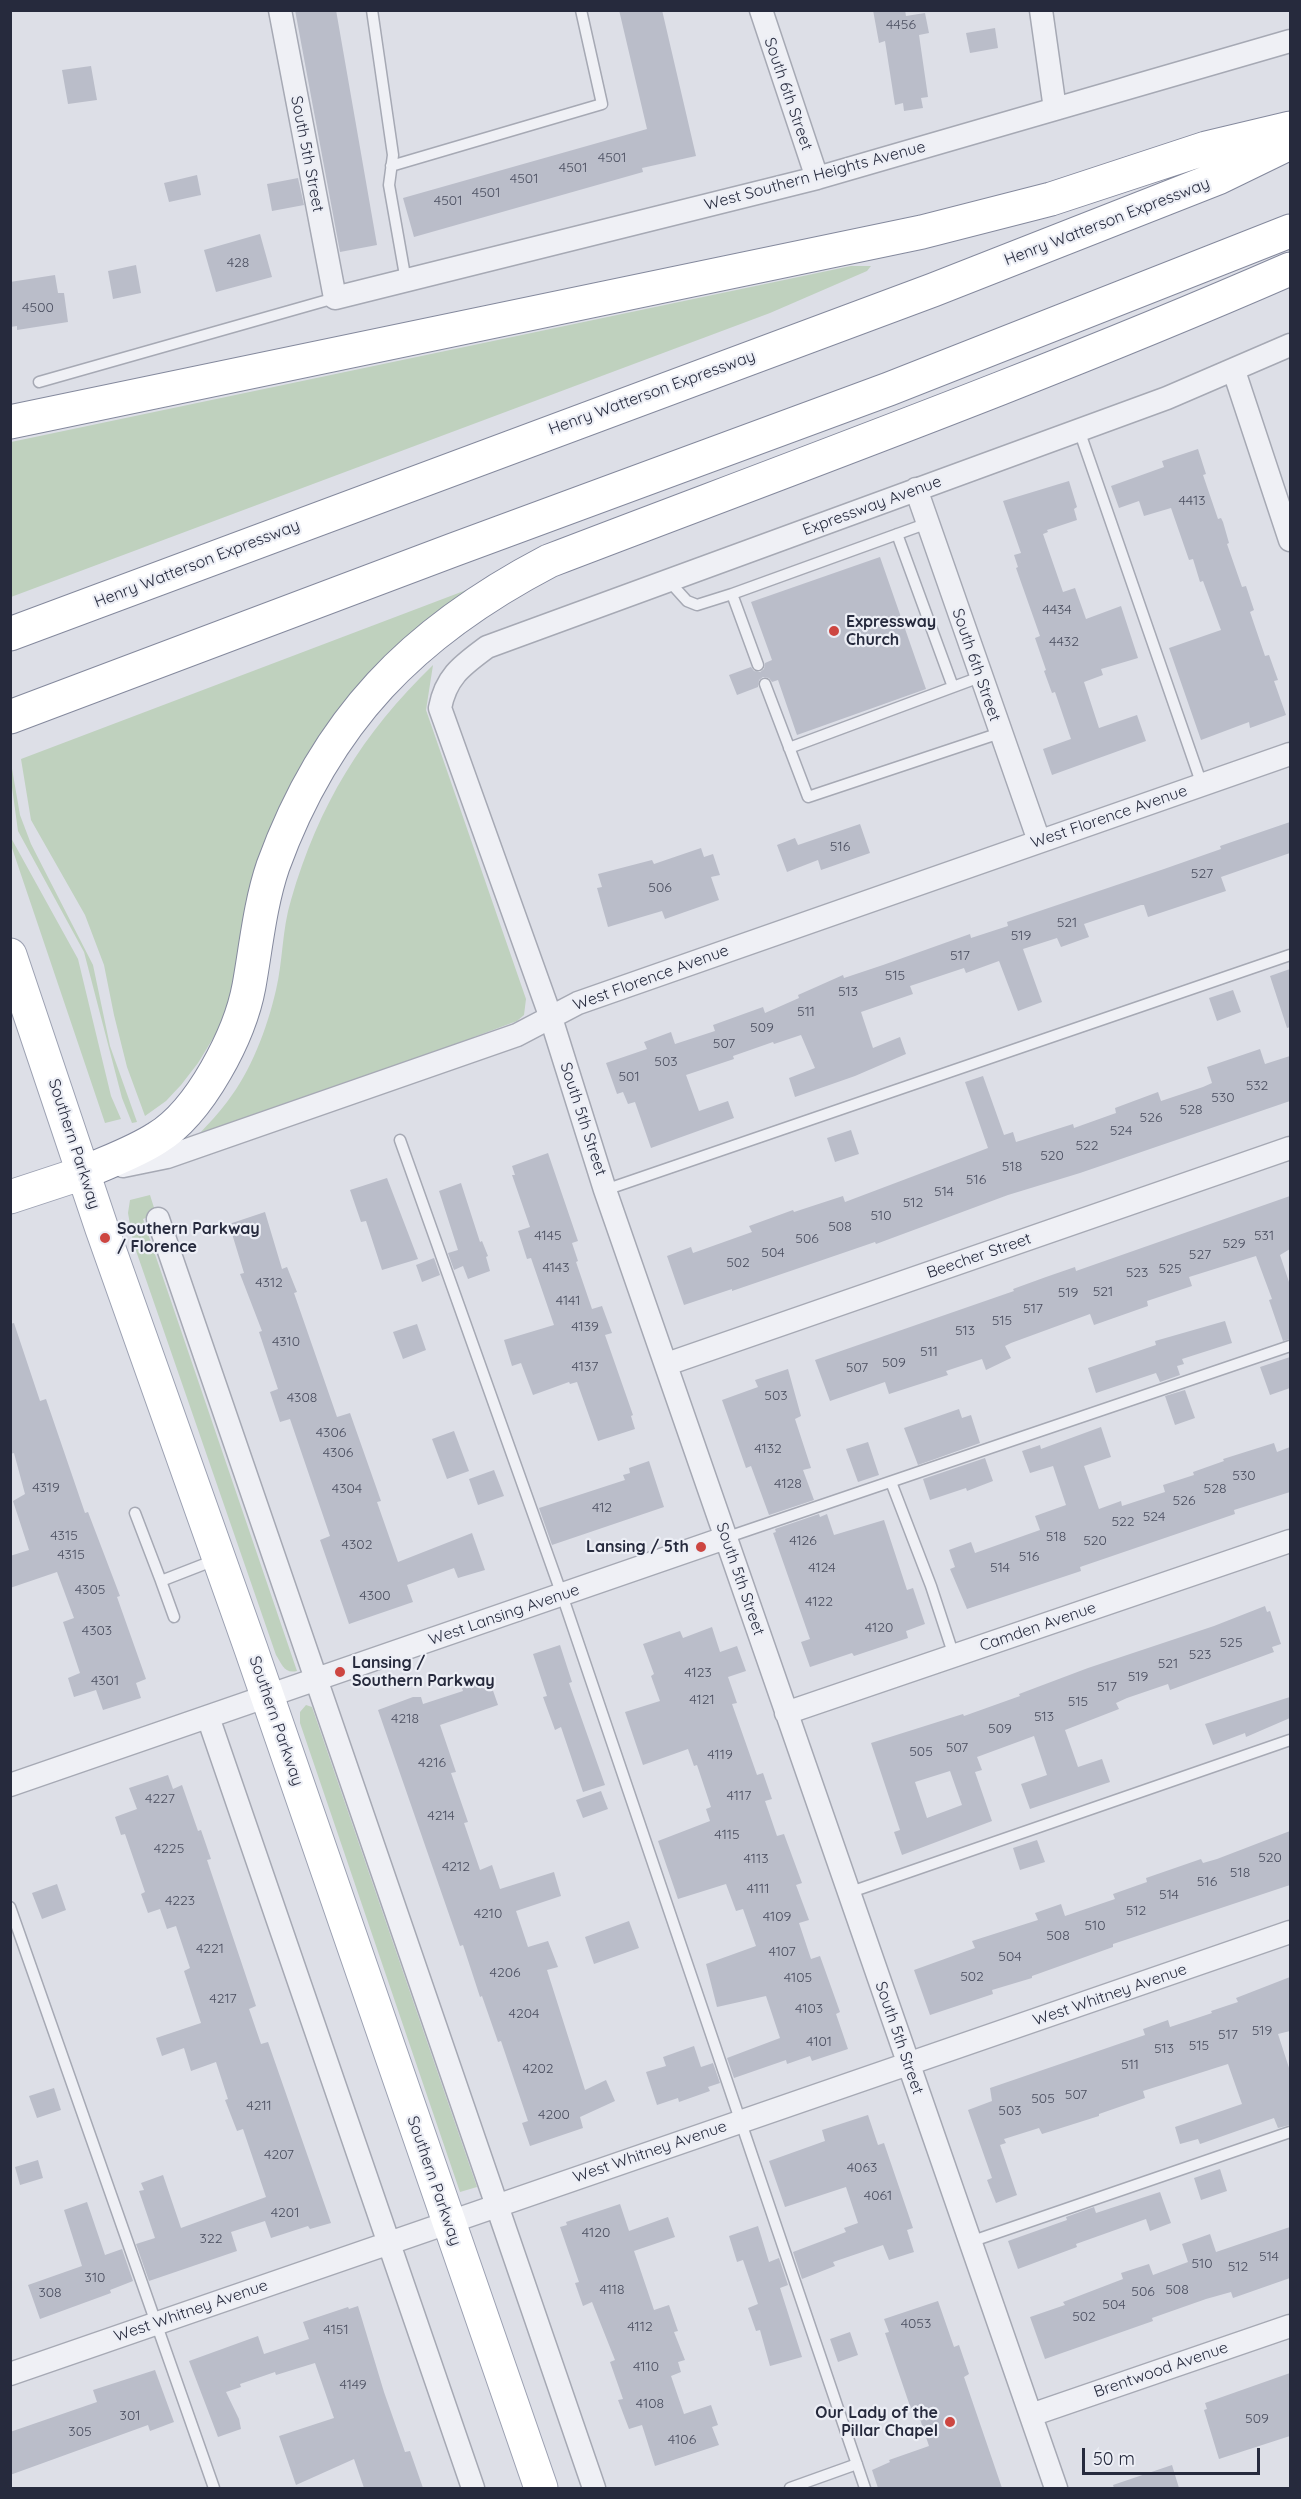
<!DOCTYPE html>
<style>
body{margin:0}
#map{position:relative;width:1301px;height:2499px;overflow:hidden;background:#dddfe7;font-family:Quicksand,sans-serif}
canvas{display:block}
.frame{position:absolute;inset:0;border:12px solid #262a3d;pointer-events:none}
.scale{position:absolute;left:1082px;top:2448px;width:178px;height:27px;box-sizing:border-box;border:3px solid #262a3d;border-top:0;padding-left:8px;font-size:18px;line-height:21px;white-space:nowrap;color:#262a3d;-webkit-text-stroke:4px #eceef5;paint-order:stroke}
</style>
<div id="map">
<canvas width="1301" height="2499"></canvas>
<div class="frame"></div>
<div class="scale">50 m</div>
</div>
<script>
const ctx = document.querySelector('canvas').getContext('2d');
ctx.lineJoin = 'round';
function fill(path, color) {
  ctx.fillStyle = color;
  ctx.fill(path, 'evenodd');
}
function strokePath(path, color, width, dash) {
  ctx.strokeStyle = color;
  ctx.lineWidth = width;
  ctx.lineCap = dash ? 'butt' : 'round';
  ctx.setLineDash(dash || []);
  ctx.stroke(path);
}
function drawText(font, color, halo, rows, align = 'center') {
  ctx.font = font + ' Quicksand,sans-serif';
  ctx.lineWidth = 4.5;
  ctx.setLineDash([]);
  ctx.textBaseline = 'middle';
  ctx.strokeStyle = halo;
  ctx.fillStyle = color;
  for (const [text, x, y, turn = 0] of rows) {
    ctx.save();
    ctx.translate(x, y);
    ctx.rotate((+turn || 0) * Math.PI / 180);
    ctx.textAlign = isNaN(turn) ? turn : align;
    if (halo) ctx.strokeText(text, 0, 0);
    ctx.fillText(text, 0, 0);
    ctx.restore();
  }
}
fill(new Path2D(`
 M851,266H871L867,271L770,313L11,597V442Z
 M477,586L331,722L304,760L280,805L260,866L237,975L223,1022L198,1063L181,1085L166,1101L145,1116L127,1067L114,1015L104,965L85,915L31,820L21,759Z
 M433,665L426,710L526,999L524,1015L517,1021L474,1037L475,1042L202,1136L200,1133C209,1123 219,1113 227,1102C251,1071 267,1029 276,990C283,961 282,929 291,900C319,804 362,734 433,665Z
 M11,763L20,815L31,844L93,965L110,1046L137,1122L132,1123L122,1098L84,952L18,831L11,780Z
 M10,836L78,959L111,1096L121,1119L105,1123L11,845Z
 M150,1195L156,1214L143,1219L297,1671C284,1674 282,1664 276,1655L133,1242L128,1213L130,1200Z
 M306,1705L312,1707L477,2187L460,2192L300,1723V1712Z`), '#bfd1be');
fill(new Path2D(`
 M295,10H336L377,245L340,252Z
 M619,10H662L696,156L642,168L643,172L414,237L403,198L647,129Z
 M873,10H905L906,16L925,13L929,33L919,35L928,97L921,98L923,108L904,111L903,103L895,105L885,41L879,43Z
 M995,28L998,48L970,53L966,33Z
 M91,66L97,100L68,104L62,70Z
 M197,175L201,195L169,202L164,183Z
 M298,178L304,205L272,211L267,184Z
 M260,234L272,277L216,292L204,250Z
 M136,265L141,293L113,299L108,271Z
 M55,275L58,293H64L68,322L17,330V326L10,327V282Z
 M1198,449L1206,474L1203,475L1218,519L1221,518L1223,522L1229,543L1227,544L1242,587L1246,586L1254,610L1250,612L1265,656L1269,655L1278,680L1274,681L1286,715L1250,728L1249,722L1201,740L1169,648L1221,630L1203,581L1200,582L1193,559L1189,560L1171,508L1144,516L1139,501L1119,508L1111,486L1164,467L1162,461Z
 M1069,481L1077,507L1074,509L1077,520L1047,530L1048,532L1043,534L1063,592L1075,588L1086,619L1121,606L1138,658L1101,669L1103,675L1084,682L1099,728L1137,715L1146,741L1052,775L1043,749L1071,739L1055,692L1052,693L1044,671L1046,670L1035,638L1040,636L1016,568L1018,567L1014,555L1021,553L1003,501Z
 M880,557L926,689L797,735L778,680L772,682L769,678L763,677L759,680L758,687L737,695L729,675L751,667L754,671L760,672L764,669L765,663L772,660L751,602Z
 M1290,822V853L1221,877L1226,891L1148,917L1144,905H1141L1084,924L1089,937L1061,947L1057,938L1023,949L1042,1002L1018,1011L999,961L966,973L964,968L910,986L913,994L861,1012L873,1048L900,1037L906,1054L855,1076L795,1097L789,1078L815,1068L801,1035L774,1044L773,1042L733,1056L734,1059L686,1075L699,1111L728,1101L734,1118L651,1148L635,1102L628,1104L623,1092L617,1094L606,1063L647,1049L644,1042L671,1032L675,1044L715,1031L713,1025L763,1007L765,1013L799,998L798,995L843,975L844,978L883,965L970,934L971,938L1008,926L1007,922L1164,869L1221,849L1220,846Z
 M860,824L870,853L821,870L818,860L787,872L777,845L795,838L798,845Z
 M701,848L704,857L713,854L720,875L711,877L719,900L665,919L662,911L608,927L597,888L602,887L598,874L652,860L654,864Z
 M1290,969V1027L1287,1028L1270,976Z
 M1233,990L1241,1012L1217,1021L1209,998Z
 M1260,1049L1265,1064L1290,1056V1101L1080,1173L1008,1195L876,1244L875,1242L732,1291V1289L684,1305L667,1256L691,1247L693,1253L752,1232L749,1226L793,1210L794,1212L843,1196L845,1202L988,1148L965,1082L983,1076L1004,1135L1013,1132L1016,1142L1073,1124L1074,1128L1116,1113L1115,1108L1158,1092L1161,1101L1203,1087L1212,1083L1207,1067Z
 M851,1130L859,1154L835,1162L827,1138Z
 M548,1153L578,1241L572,1243L578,1261L576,1262L592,1309L602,1306L612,1333L605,1335L633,1415L631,1416L635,1429L598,1441L577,1382L570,1384L569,1382L533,1395L521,1363L512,1366L504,1340L554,1325L531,1258L527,1259L518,1231L530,1227L512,1175H515L512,1166Z
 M387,1178L418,1259L382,1270L366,1221L361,1222L350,1190Z
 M461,1183L480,1242L482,1241L488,1256L486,1257L490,1271L468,1279L463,1266L454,1270L448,1253L458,1250L439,1191Z
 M1290,1196V1249L1280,1255L1290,1285V1339L1283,1341L1269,1300L1272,1299L1256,1256L1189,1277L1192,1286L1147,1301L1148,1306L1094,1325L1090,1314L1011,1343L1005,1346L1011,1358L986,1370L982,1359L946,1371L948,1375L889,1394L885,1382L830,1401L815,1360L1014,1291L1013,1289L1046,1277L1075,1267L1076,1271Z
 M265,1212L282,1269L287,1267L297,1292L294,1293L337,1417L350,1413L381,1501L377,1502L398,1562L472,1533L485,1570L458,1578L454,1568L407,1585L413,1602L349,1624L320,1540L330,1536L290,1419L280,1422L270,1392L278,1389L259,1332L262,1331L240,1274L244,1273L229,1224Z
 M434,1258L440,1275L422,1282L416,1265Z
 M1225,1321L1232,1343L1182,1359L1184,1364L1177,1366L1180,1375L1160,1382L1156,1373L1096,1393L1088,1368L1156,1345L1155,1341Z
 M14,1323L40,1401L46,1399L85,1513L88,1512L120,1596L117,1597L146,1679L136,1683L141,1698L103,1710L96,1690L74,1697L68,1678L80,1673L63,1622L74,1618L57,1572L10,1588V1556L29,1550L13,1501L25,1494L14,1453L10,1454V1324Z
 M417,1324L426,1350L403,1359L393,1332Z
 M1290,1357V1388L1270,1395L1260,1367Z
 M788,1369L801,1416L795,1419L811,1468L803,1470L814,1500L769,1515L751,1466L746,1468L722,1400L758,1387L755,1380Z
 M1185,1390L1195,1418L1175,1425L1165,1396Z
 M959,1409L962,1418L971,1415L980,1443L918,1465L904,1428Z
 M1101,1427L1111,1457L1084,1466L1099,1509L1121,1501L1122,1506L1165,1492L1163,1485L1194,1475L1193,1472L1224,1461L1223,1459L1274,1443L1277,1452L1290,1447V1492L1234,1510L1235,1514L1080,1567L1081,1571L967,1609L950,1569L955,1567L949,1550L971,1542L975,1553L1040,1530L1035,1516L1066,1505L1053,1466L1030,1473L1022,1451L1040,1445L1041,1449Z
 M454,1431L469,1471L447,1479L432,1439Z
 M868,1442L879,1475L858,1482L846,1449Z
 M985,1458L993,1481L967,1491L966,1488L930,1500L923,1479Z
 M649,1461L664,1507L552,1545L539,1508L625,1480L623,1475L630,1473L629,1468Z
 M494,1470L504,1496L478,1505L469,1479Z
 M819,1514L820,1517L827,1514L834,1535L884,1520L907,1590L913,1588L925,1624L906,1631L908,1638L854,1656L852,1653L810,1667L801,1642L810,1639L773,1533L776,1532L775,1529Z
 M1265,1606L1267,1612L1270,1611L1281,1644L1272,1647L1274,1652L1170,1690L1168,1684L1127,1698L1116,1703L1119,1709L1065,1730L1078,1767L1102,1759L1110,1782L1030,1809L1021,1784L1047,1775L1034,1736L977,1757L982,1770L975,1772L992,1821L902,1855L894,1832L900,1830L871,1743L963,1714L964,1716L1020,1696L1019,1694L1088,1668L1214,1626ZM950,1771L962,1805L927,1818L915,1782Z
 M712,1627L720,1652L737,1646L746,1671L728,1677L737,1703L732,1704L757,1775L763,1773L772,1799L765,1801L777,1836L784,1834L802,1883L796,1885L809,1920L799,1923L811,1959L820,1956L840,2012L836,2014L848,2049L812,2061L810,2056L787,2064L786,2060L734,2078L727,2058L780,2038L766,1996L717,2007L706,1964L756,1946L743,1909L736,1911L726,1884L678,1899L658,1841L710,1821L706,1809L711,1807L697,1765L694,1766L688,1749L643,1765L625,1712L660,1701L651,1676L654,1674L643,1644L680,1631L683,1638Z
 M560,1645L572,1682L569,1683L605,1785L583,1792L561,1727L555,1730L543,1697L547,1696L533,1654Z
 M489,1679L498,1705L440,1725L456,1772L451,1773L468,1822L464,1823L480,1870L492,1865L500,1889L554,1872L561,1896L516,1911L528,1947L548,1941L558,1967L547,1970L585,2090L606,2080L615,2101L580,2117L583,2128L530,2146L522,2123L528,2121L501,2041L498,2042L482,1996L480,1997L463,1945L460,1946L378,1710L413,1697H421L423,1704L463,1691L462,1688Z
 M1290,1697V1718L1246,1737L1245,1733L1213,1745L1205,1724Z
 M168,1775L173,1789L182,1785L198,1831L201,1830L211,1859L207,1860L256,2006L249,2009L261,2044L268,2042L331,2223L310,2229L308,2226L271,2238L265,2221L231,2232L237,2251L149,2281L136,2244L155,2238L139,2191L144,2190L141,2183L163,2175L181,2228L266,2197L243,2129L237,2131L225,2100L228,2099L216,2062L191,2071L184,2048L162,2056L156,2038L201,2023L184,1971L190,1968L176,1926L167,1929L160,1909L148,1913L141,1894L145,1892L125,1834L121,1835L115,1817L137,1809L129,1788Z
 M601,1791L608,1809L583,1818L576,1800Z
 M1290,1831V1885L1113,1944V1947L1032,1976V1978L992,1990L993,1994L930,2015L914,1970L975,1948L972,1941L1038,1920L1035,1913L1061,1904L1065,1916L1115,1899L1113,1894L1147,1882L1146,1878L1201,1859L1203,1863L1217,1859Z
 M1037,1840L1045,1862L1020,1870L1013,1848Z
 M57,1884L66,1910L42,1919L32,1893Z
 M629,1921L639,1948L594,1964L585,1937Z
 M1290,1977V2031L1278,2034L1290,2071V2125L1278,2128L1274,2118L1200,2144L1198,2139L1180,2144L1175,2127L1242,2104L1228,2064L1143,2091L1145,2098L1099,2114V2116L1042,2134L1039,2128L1004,2139L1006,2143L1000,2145L1017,2195L996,2203L987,2180L992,2178L968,2110L992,2101L990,2088L1145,2035L1143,2029L1168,2020L1170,2027L1212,2013L1211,2011L1238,2002L1236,1998Z
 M694,2046L701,2067L713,2063L720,2083L708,2087L710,2091L679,2102L678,2098L657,2105L646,2072L666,2066L663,2057Z
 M54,2088L61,2110L37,2118L29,2096Z
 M868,2115L878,2145L884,2143L913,2228L907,2230L914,2252L889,2260L883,2245L833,2262L835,2266L802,2279L793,2252L846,2232L844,2228L858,2223L846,2187L785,2207L769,2161L825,2141L822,2130Z
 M38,2160L43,2178L20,2185L15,2167Z
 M1220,2169L1227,2191L1201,2200L1194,2178Z
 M1160,2192L1171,2223L1150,2231L1146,2219L1076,2244L1077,2247L1018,2269L1008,2241L1067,2220L1066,2217L1094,2207L1096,2213Z
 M87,2202L105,2255L122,2249L133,2281L110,2290L111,2293L40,2319L28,2285L82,2266L64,2210Z
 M620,2204L629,2231L668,2217L675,2237L634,2251L654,2310L669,2305L678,2331L674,2332L685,2360L678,2362L681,2372L671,2376L684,2414L711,2405L718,2425L712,2427L719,2445L655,2466L642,2425L629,2429L618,2400L623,2399L610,2362L615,2360L592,2302L583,2306L575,2283L579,2282L560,2227L567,2225L566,2222Z
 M758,2226L769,2262L779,2258L788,2285L780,2288L802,2357L770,2366L760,2330L756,2331L748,2308L758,2304L743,2260L737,2262L729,2236Z
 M1290,2227V2278L1233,2298L1231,2292L1206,2299L1152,2318L1153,2321L1045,2359L1030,2317L1065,2305L1063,2302L1123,2279L1121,2273L1149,2264L1153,2275L1188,2262L1182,2244L1210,2234L1216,2252Z
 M938,2301L954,2347L959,2345L969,2374L964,2377L1002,2488H878L872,2470L890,2462L889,2460L929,2446L917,2410L912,2412L885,2333L889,2332L884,2319Z
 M358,2306L384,2392L405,2452L410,2451L423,2488H364L354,2459L296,2485L279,2436L334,2418L315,2363L276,2375L275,2372L240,2384L241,2387L226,2392L239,2419L241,2429L218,2437L189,2361L258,2336L264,2354L309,2339L303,2322L348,2307L349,2309Z
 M850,2332L858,2355L838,2362L830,2339Z
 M155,2370L174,2422L150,2431L148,2425L10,2475V2432L97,2402L93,2390Z
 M1290,2373V2436L1219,2459L1204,2410L1207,2409L1205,2403Z
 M1172,2465L1179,2488H1114L1113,2485Z`), '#babdc9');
const service = new Path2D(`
 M372,10L393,155L389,185L406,281
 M391,166L602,104L581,10
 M39,382L335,298
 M1079,430L1202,785
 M897,534L953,687
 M668,580L687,601L697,605L732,594L928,523
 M732,594L758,665
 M765,684L808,797L1000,733
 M789,748L980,677
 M400,1140L562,1595L865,2488
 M605,1190L1290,955
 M891,1482L931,1586L954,1656
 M135,1513L161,1581L215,1560
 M725,1538L1290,1346
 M161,1581L174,1617
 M848,1893L1290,1740
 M10,1907L214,2488
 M970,2242L1290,2132
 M790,2488L857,2464`);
const minor = new Path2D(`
 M280,10L335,298L817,178L1290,41
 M761,10L817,178
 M1041,10L1055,109
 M1234,371L1290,540
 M916,489L1039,841
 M123,1166L167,1157L517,1035L578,1003L1290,754
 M158,1219L594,2488
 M667,1364L1290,1148
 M786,1713L1290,1541
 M208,1717L473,2488
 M10,1785L725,1538
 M10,2374L1290,1932
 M1031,2415L1290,2326
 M1056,2488L605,1190L551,1018L440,708C446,676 463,665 487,647L1167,398L1290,345`);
const primary = new Path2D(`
 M10,955L102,1229L251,1649L541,2488
 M10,1197L83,1173`);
const motorway = new Path2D(`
 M10,422L922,232L1051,199L1206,148L1290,128
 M10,634L933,290L1218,178L1290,143
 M10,717L453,550L889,389L1290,231
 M83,1173C107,1162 134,1153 157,1138C200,1112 240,1035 249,986C256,947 260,904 273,866C326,720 413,632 549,561C797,466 1047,375 1290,269`);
strokePath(service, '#a6a9b4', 13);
strokePath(minor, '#a6a9b4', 25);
strokePath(primary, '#9ca1b2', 35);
strokePath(motorway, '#84899d', 35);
strokePath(service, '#eff0f5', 10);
strokePath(minor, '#eff0f5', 22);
strokePath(primary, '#fff', 33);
strokePath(motorway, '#fff', 33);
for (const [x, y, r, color] of [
 [834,631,6,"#cd4641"],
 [105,1238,6,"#cd4641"],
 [701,1547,6,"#cd4641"],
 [340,1672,6,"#cd4641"],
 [950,2422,6,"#cd4641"]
]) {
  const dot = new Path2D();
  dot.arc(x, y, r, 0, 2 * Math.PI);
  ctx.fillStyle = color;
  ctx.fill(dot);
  strokePath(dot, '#eceef5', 2);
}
drawText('14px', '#4b4f60', null, [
 ["4456",901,25],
 ["4501",612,158],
 ["4501",573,168],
 ["4501",524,179],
 ["4501",486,193],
 ["4501",448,201],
 ["428",238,263],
 ["4500",38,308],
 ["4413",1192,501],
 ["4434",1057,610],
 ["4432",1064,642],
 ["516",840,847],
 ["527",1202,874],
 ["506",660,888],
 ["521",1067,923],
 ["519",1021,936],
 ["517",960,956],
 ["515",895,976],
 ["513",848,992],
 ["511",806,1012],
 ["509",762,1028],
 ["507",724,1044],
 ["503",666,1062],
 ["501",629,1077],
 ["532",1257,1086],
 ["530",1223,1098],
 ["528",1191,1110],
 ["526",1151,1118],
 ["524",1121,1131],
 ["522",1087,1146],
 ["520",1052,1156],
 ["518",1012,1167],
 ["516",976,1180],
 ["514",944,1192],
 ["512",913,1203],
 ["510",881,1216],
 ["508",840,1227],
 ["4145",548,1236],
 ["531",1264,1236],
 ["506",807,1239],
 ["529",1234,1244],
 ["504",773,1253],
 ["527",1200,1255],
 ["502",738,1263],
 ["4143",556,1268],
 ["525",1170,1269],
 ["523",1137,1273],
 ["4312",269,1283],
 ["521",1103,1292],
 ["519",1068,1293],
 ["4141",568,1301],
 ["517",1033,1309],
 ["515",1002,1321],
 ["4139",585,1327],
 ["513",965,1331],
 ["4310",286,1342],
 ["511",929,1352],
 ["509",894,1363],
 ["4137",585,1367],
 ["507",857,1368],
 ["503",776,1396],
 ["4308",302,1398],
 ["4306",331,1433],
 ["4132",768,1449],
 ["4306",338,1453],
 ["530",1244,1476],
 ["4128",788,1484],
 ["4319",46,1488],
 ["4304",347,1489],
 ["528",1215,1489],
 ["526",1184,1501],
 ["412",602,1508],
 ["524",1154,1517],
 ["522",1123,1522],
 ["4315",64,1536],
 ["518",1056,1537],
 ["4126",803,1541],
 ["520",1095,1541],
 ["4302",357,1545],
 ["4315",71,1555],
 ["516",1029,1557],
 ["4124",822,1568],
 ["514",1000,1568],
 ["4305",90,1590],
 ["4300",375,1596],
 ["4122",819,1602],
 ["4120",879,1628],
 ["4303",97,1631],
 ["525",1231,1643],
 ["523",1200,1655],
 ["521",1168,1664],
 ["4123",698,1673],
 ["519",1138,1677],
 ["4301",105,1681],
 ["517",1107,1687],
 ["4121",702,1700],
 ["515",1078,1702],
 ["513",1044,1717],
 ["4218",405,1719],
 ["509",1000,1729],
 ["507",957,1748],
 ["505",921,1752],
 ["4119",720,1755],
 ["4216",432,1763],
 ["4117",739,1796],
 ["4227",160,1799],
 ["4214",441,1816],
 ["4115",727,1835],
 ["4225",169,1849],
 ["520",1270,1858],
 ["4113",756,1859],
 ["4212",456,1867],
 ["518",1240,1873],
 ["516",1207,1882],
 ["4111",758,1889],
 ["514",1169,1895],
 ["4223",180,1901],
 ["512",1136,1911],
 ["4210",488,1914],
 ["4109",777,1917],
 ["510",1095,1926],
 ["508",1058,1936],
 ["4221",210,1949],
 ["4107",782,1952],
 ["504",1010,1957],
 ["4206",505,1973],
 ["502",972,1977],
 ["4105",798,1978],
 ["4217",223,1999],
 ["4103",809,2009],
 ["4204",524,2014],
 ["519",1262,2031],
 ["517",1228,2035],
 ["4101",819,2042],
 ["515",1199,2046],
 ["513",1164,2049],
 ["511",1130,2065],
 ["4202",538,2069],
 ["507",1076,2095],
 ["505",1043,2099],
 ["4211",259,2106],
 ["503",1010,2111],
 ["4200",554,2115],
 ["4207",279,2155],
 ["4063",862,2168],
 ["4061",878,2196],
 ["4201",285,2213],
 ["4120",596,2233],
 ["322",211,2239],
 ["514",1269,2257],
 ["510",1202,2264],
 ["512",1238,2267],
 ["310",95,2278],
 ["4118",612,2290],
 ["508",1177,2290],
 ["506",1143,2292],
 ["308",50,2293],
 ["504",1114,2305],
 ["502",1084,2317],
 ["4053",916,2324],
 ["4112",640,2327],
 ["4151",336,2330],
 ["4110",646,2367],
 ["4149",353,2385],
 ["4108",650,2404],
 ["301",130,2416],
 ["509",1257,2419],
 ["305",80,2432],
 ["4106",682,2440]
]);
drawText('16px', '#262a3d', '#eceef5', [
 ["South 6th Street",788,94,71],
 ["South 5th Street",307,154,79],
 ["West Southern Heights Avenue",815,176,-15],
 ["Henry Watterson Expressway",1107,222,-21],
 ["Henry Watterson Expressway",652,393,-20],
 ["Expressway Avenue",872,506,-20],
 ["Henry Watterson Expressway",197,564,-21],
 ["South 6th Street",976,665,71],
 ["West Florence Avenue",1109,817,-19],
 ["West Florence Avenue",651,978,-20],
 ["South 5th Street",583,1119,72],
 ["Southern Parkway",74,1144,72],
 ["Beecher Street",979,1256,-19],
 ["South 5th Street",740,1579,71],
 ["West Lansing Avenue",504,1615,-19],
 ["Camden Avenue",1038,1627,-19],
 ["Southern Parkway",276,1721,71],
 ["West Whitney Avenue",1110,1995,-19],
 ["South 5th Street",899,2038,71],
 ["West Whitney Avenue",650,2152,-19],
 ["Southern Parkway",434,2181,71],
 ["West Whitney Avenue",191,2311,-19],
 ["Brentwood Avenue",1161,2370,-19]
]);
drawText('bold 16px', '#262a3d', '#eceef5', [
 ["Expressway",846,622],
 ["Church",846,640],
 ["Southern Parkway",117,1229],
 ["/ Florence",117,1247],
 ["Lansing / 5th",689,1547,"right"],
 ["Lansing /",352,1663],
 ["Southern Parkway",352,1681],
 ["Our Lady of the",938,2413,"right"],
 ["Pillar Chapel",938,2431,"right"]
], 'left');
</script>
